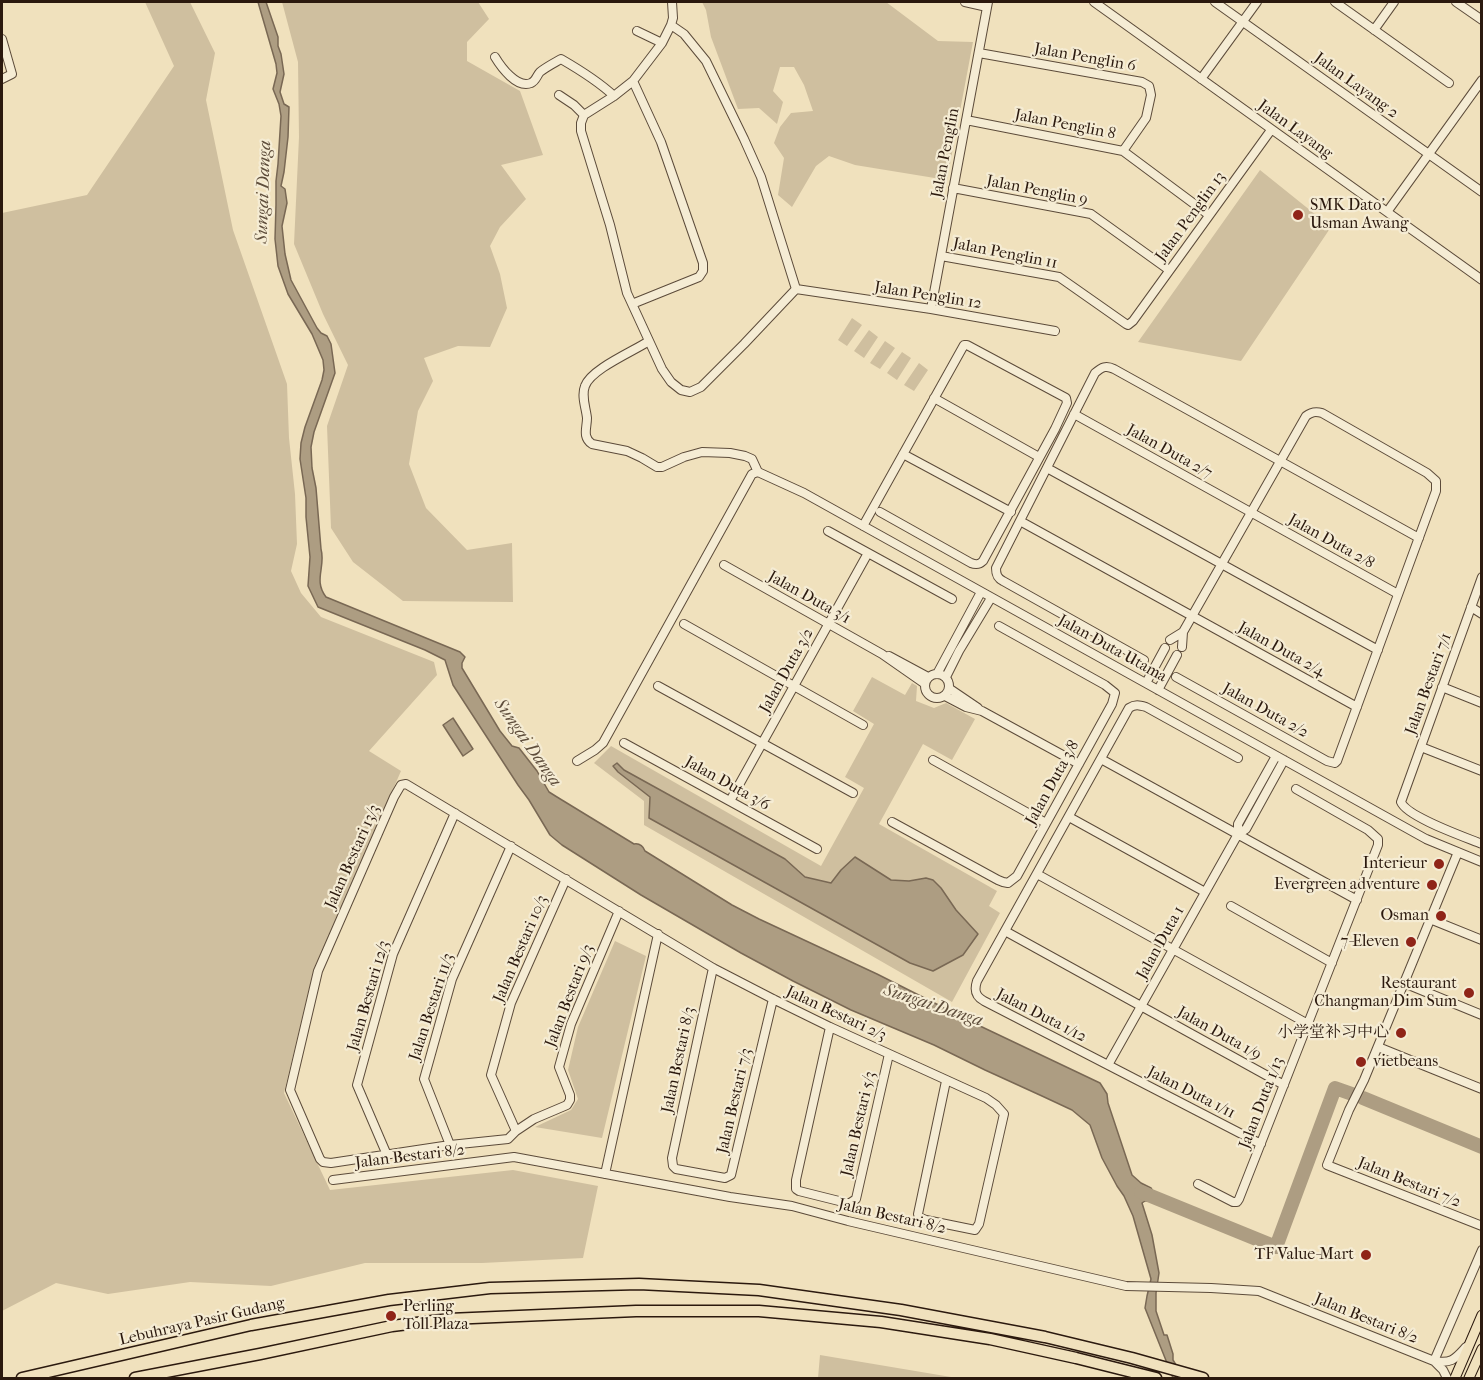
<!DOCTYPE html>
<meta charset="utf-8">
<style>
body{margin:0}
#map{position:relative;width:1483px;height:1380px;overflow:hidden;background:#f0e1bd;font-family:"IM FELL French Canon",serif}
canvas{display:block}
.frame{position:absolute;inset:0;border:3px solid #2b190e;pointer-events:none}
</style>
<div id="map">
<canvas width="1483" height="1380"></canvas>
<div class="frame"></div>
</div>
<script>
const ctx = document.querySelector('canvas').getContext('2d');
ctx.lineJoin = 'round';
function fill(path, color) {
  ctx.fillStyle = color;
  ctx.fill(path, 'evenodd');
}
function strokePath(path, color, width, dash) {
  ctx.strokeStyle = color;
  ctx.lineWidth = width;
  ctx.lineCap = dash ? 'butt' : 'round';
  ctx.setLineDash(dash || []);
  ctx.stroke(path);
}
function drawText(font, color, halo, rows, align = 'center') {
  ctx.font = font + ' "IM FELL French Canon","Noto Serif SC",serif';
  ctx.lineWidth = 4.5;
  ctx.setLineDash([]);
  ctx.textBaseline = 'middle';
  ctx.strokeStyle = halo;
  ctx.fillStyle = color;
  for (const [text, x, y, turn = 0] of rows) {
    ctx.save();
    ctx.translate(x, y);
    ctx.rotate((+turn || 0) * Math.PI / 180);
    ctx.textAlign = isNaN(turn) ? turn : align;
    if (halo) ctx.strokeText(text, 0, 0);
    ctx.fillText(text, 0, 0);
    ctx.restore();
  }
}
fill(new Path2D(`
 M145,2H190L215,53L206,100L233,230L287,384L289,438L295,494L297,544L291,571L301,593L321,617L434,662L437,675L369,751L401,771L313,972L284,1093L330,1190L513,1170L598,1186L583,1258L482,1263H365L271,1286L190,1282L108,1294L56,1283L2,1311V213L87,195L174,66Z
 M282,2H478L489,19L467,42V61L520,91L543,155L501,165L526,199L500,227L490,246L500,274L507,308L490,347L458,346L424,358L433,381L418,411L409,464L426,508L467,550L512,543L513,602L403,601L353,562L331,528L327,426L348,365L323,314L294,244L299,137L298,62Z
 M702,2H886L938,41L973,42L947,180L855,165L829,156L816,166L792,207L778,195L784,158L774,143L780,127L791,113L813,111L804,85L794,67H780L773,91L783,102L777,124L759,108L738,109L711,37L706,10Z
 M1260,170L1331,227L1241,361L1138,342Z
 M852,318L862,325L847,346L838,340Z
 M869,330L878,337L864,358L854,351Z
 M885,341L895,348L880,369L870,363Z
 M902,352L911,358L897,380L887,373Z
 M919,363L928,370L914,391L904,385Z
 M872,677L905,695L912,683L917,686L916,701L934,708L946,703L975,719L952,760L923,744L879,824L997,891L989,906L1000,913L952,1002L644,825V801L594,763L611,746L821,866L864,788L845,777L874,724L853,711Z
 M615,941L646,956L602,1138L535,1127L571,1110L578,1099L568,1070L578,1027Z
 M820,1355L957,1378H818Z`), '#cfbf9f');
const water = new Path2D(`
 M258,2H266L278,37V46L281,54L284,74L280,92L284,104L289,107L288,137L284,172L281,186L285,189L287,203L282,226L285,254L291,280L317,328L321,333L327,336L331,344L335,373L314,432L311,447L312,468L316,488L321,549C326,567 313,580 326,597L460,652L465,657L462,663V668L500,731L512,746L519,748L537,771L549,792L557,797L634,844C640,843 643,846 645,851L732,905L759,919L877,974L980,1026L1100,1083L1107,1094L1108,1103L1132,1175L1141,1183L1151,1188L1154,1193L1157,1195V1198L1155,1201H1145L1142,1203L1152,1235L1159,1273L1156,1293V1311L1164,1335H1167L1173,1354V1360L1184,1378H1173L1145,1308L1147,1296L1151,1279L1133,1216L1124,1196L1117,1186L1102,1158L1090,1125L1072,1110L1042,1096L985,1070L934,1045L851,1010L793,981L741,953L641,895L562,845L550,835L529,800L518,785L453,685L445,660L425,650L318,607L308,586L310,557L306,517V498L300,459L301,443L305,427L322,380L324,370L323,360L312,334L288,294L278,266L275,239L276,205V181L278,164L281,116L279,104L273,89L277,73L276,64Z
 M453,718L473,749L463,756L443,725Z
 M617,763L624,770L785,859L805,877L831,883L841,870L855,857L891,880L909,881L926,878L933,880L941,888L956,910L978,934L963,955L933,971L910,963L649,818L650,797L618,772L613,766Z`);
fill(water, '#ad9d82');
strokePath(water, '#796854', 1.5);
strokePath(new Path2D(`
 M1363,1098L1482,1147
 M1141,1192L1276,1247L1335,1088L1352,1094`), '#ad9d82', 14);
const minor = new Path2D(`
 M672,2L673,18L671,25L684,34L706,61L744,139L761,177L796,289
 M965,2L987,7
 M1094,2L1482,280
 M1215,2L1482,192
 M1335,2L1449,83
 M1456,2L1482,20
 M1374,30L1394,2
 M637,31L662,43
 M2,39L12,74L2,79
 M979,53L1142,82L1149,86L1150,90L1151,95L1146,118L1123,151
 M495,57C501,67 517,89 531,83C536,81 537,75 540,72C546,67 554,63 561,59C580,70 598,81 614,96
 M1201,79L1257,2
 M633,81L614,96L584,115L581,123V131L610,225L627,293L662,369L671,382L681,390L690,392L701,387L744,344L796,289
 M559,95L574,105L584,115
 M966,120L1123,151L1209,215
 M953,188L1091,214L1169,270
 M1387,212L1482,80
 M941,256L1059,277L1126,324L1128,325L1133,321L1271,130
 M796,289L931,309L1055,331
 M632,304L699,277L703,271V263L661,142L633,81L662,43L671,25
 M931,309L988,2
 M649,341C634,351 591,369 585,386C581,396 586,408 587,418C587,428 582,437 592,444L627,451L642,458L657,467H662L684,457L702,452L730,453L745,456L752,459L758,472
 M934,398L1039,457
 M1074,414L1398,594
 M903,454L1011,512
 M1047,468L1378,650
 M1020,521L1357,707
 M863,526L964,345H967L1066,398L1067,403L1055,429L983,561C979,565 976,565 971,563L880,512
 M828,531L952,599
 M724,565L882,654L925,684
 M1482,577L1401,802C1407,817 1465,837 1482,844
 M1471,607L1482,614
 M684,624L863,725
 M1170,640L1183,632
 M889,656L928,677
 M1144,660L1003,581C997,578 996,574 996,568L1095,373C1102,367 1106,365 1114,369L1419,538
 M925 686a12 12 0 1 1 24 0a12 12 0 1 1-24 0Z
 M937,674L981,592
 M946,677L959,651L991,598
 M1176,677L1327,761L1335,763L1337,761L1436,491V481L1427,473L1322,413C1315,411 1311,412 1306,416L1183,632L1182,647
 M1146,683L1165,648
 M658,686L853,793
 M1442,687L1482,703
 M950,689L978,708
 M1158,690L1177,655
 M945,696L966,707L982,711L1079,764
 M624,743L817,849
 M1421,747L1482,771
 M1238,758L1146,707C1139,705 1135,704 1129,708L977,981C974,990 975,996 984,1001L1261,1144
 M1101,759L1357,900
 M933,760L1046,823
 M577,761L595,750L603,743L752,474L758,472L804,493L1426,839L1482,862
 M730,801L868,553
 M1069,817L1205,892
 M892,822L998,880L1003,882L1008,883L1017,876L1112,704L1115,693L1105,685L999,626
 M1238,834V824L1276,756
 M1458,852L1364,1080L1349,1110L1327,1165L1482,1226
 M1037,874L1308,1024
 M1231,906L1332,963
 M619,911L571,1024L559,1067L570,1095V1100L567,1105L534,1119L516,1131L508,1139L450,1145L331,1163L323,1162L320,1159L290,1090L318,971L394,797L401,785L406,784L713,968L773,999L830,1027L986,1098L996,1105L1004,1114L979,1224L975,1230L926,1220L919,1217L918,1214L946,1081
 M1430,919L1482,940
 M1005,931L1284,1085
 M713,968L672,1158L673,1166L676,1169L725,1178L731,1175L773,999
 M1404,983L1482,1015
 M830,1027L796,1180V1189L799,1191L847,1203H850L856,1199L889,1054
 M1378,1047L1482,1089
 M1108,1065L1238,834L1246,829L1284,760
 M516,1131L491,1075L511,1003L566,879
 M450,1145L424,1079L452,979L511,846
 M387,1155L357,1085L393,954L455,813
 M605,1174L658,934
 M333,1180L514,1157L730,1197L792,1206L848,1221L1126,1286L1211,1288L1259,1291L1434,1361C1452,1364 1455,1359 1466,1347
 M1198,1184L1233,1202H1237L1239,1199L1378,845V839L1368,830L1296,789
 M1434,1361L1482,1250
 M1434,1361L1443,1370L1447,1378`);
const major = new Path2D(`
 M1455,1378L1482,1315
 M1469,1378L1482,1349`);
const highway = new Path2D(`
 M22,1378L251,1325L389,1300L490,1288L639,1284L759,1290L901,1310L1045,1337L1132,1358L1203,1378
 M135,1378L260,1354L392,1326L449,1319L636,1311H759L881,1322L990,1339L1076,1358L1156,1378`);
strokePath(minor, '#5c4b3a', 10);
strokePath(major, '#2b190e', 11);
strokePath(highway, '#2b190e', 13);
strokePath(minor, '#f5ecd4', 8);
strokePath(major, '#f0e1bd', 9);
strokePath(highway, '#f0e1bd', 10);
for (const [x, y, r, color] of [
 [1298,215,6,"#8f2418"],
 [1439,864,6,"#8f2418"],
 [1432,885,6,"#8f2418"],
 [1441,916,6,"#8f2418"],
 [1411,942,6,"#8f2418"],
 [1469,993,6,"#8f2418"],
 [1401,1033,6,"#8f2418"],
 [1361,1062,6,"#8f2418"],
 [1366,1255,6,"#8f2418"],
 [391,1316,6,"#8f2418"]
]) {
  const dot = new Path2D();
  dot.arc(x, y, r, 0, 2 * Math.PI);
  ctx.fillStyle = color;
  ctx.fill(dot);
  strokePath(dot, '#f5ecd4', 2);
}
drawText('16px', '#2b190e', '#f5ecd4', [
 ["Jalan Penglin 6",1085,58,10],
 ["Jalan Layang 2",1356,86,36],
 ["Jalan Penglin 8",1065,125,11],
 ["Jalan Layang",1295,130,36],
 ["Jalan Penglin",946,153,-79],
 ["Jalan Penglin 9",1037,191,11],
 ["Jalan Penglin 13",1191,217,-54],
 ["Jalan Penglin 11",1005,254,11],
 ["Jalan Penglin 12",928,296,9],
 ["Jalan Duta 2/7",1169,452,29],
 ["Jalan Duta 2/8",1331,542,29],
 ["Jalan Duta 3/1",809,598,29],
 ["Jalan Duta Utama",1112,649,29],
 ["Jalan Duta 2/4",1281,650,29],
 ["Jalan Duta 3/2",787,671,-61],
 ["Jalan Bestari 7/1",1429,684,-70],
 ["Jalan Duta 2/2",1265,711,29],
 ["Jalan Duta 3/8",1053,783,-61],
 ["Jalan Duta 3/6",727,784,29],
 ["Jalan Bestari 13/3",353,857,-66],
 ["Jalan Duta 1",1161,943,-61],
 ["Jalan Bestari 10/3",521,949,-67],
 ["Jalan Bestari 12/3",369,996,-74],
 ["Jalan Bestari 9/3",570,996,-69],
 ["Jalan Bestari 11/3",432,1007,-72],
 ["Jalan Bestari 2/3",836,1014,25],
 ["Jalan Duta 1/12",1041,1016,27],
 ["Jalan Duta 1/9",1219,1034,29],
 ["Jalan Bestari 8/3",679,1060,-78],
 ["Jalan Duta 1/11",1191,1093,27],
 ["Jalan Bestari 7/3",735,1101,-77],
 ["Jalan Duta 1/13",1262,1103,-69],
 ["Jalan Bestari 5/3",859,1124,-77],
 ["Jalan Bestari 8/2",410,1157,-7],
 ["Jalan Bestari 7/2",1409,1183,22],
 ["Jalan Bestari 8/2",892,1217,13],
 ["Jalan Bestari 8/2",1366,1319,22],
 ["Lebuhraya Pasir Gudang",202,1322,-13]
]);
drawText('16px', '#2b190e', '#f5ecd4', [
 ["SMK Dato'",1310,206,"left"],
 ["Usman Awang",1310,224,"left"],
 ["Interieur",1427,864],
 ["Evergreen adventure",1420,885],
 ["Osman",1429,916],
 ["7-Eleven",1399,942],
 ["Restaurant",1457,984],
 ["Changman Dim Sum",1457,1002],
 ["小学堂补习中心",1389,1033],
 ["vietbeans",1373,1062,"left"],
 ["TF Value-Mart",1354,1255],
 ["Perling",403,1307,"left"],
 ["Toll Plaza",403,1325,"left"]
], 'right');
drawText('italic 18px', '#5f4e3c', '#f5ecd4', [
 ["Sungai Danga",264,192,-88],
 ["Sungai Danga",527,743,55],
 ["Sungai Danga",933,1006,18]
]);
</script>
